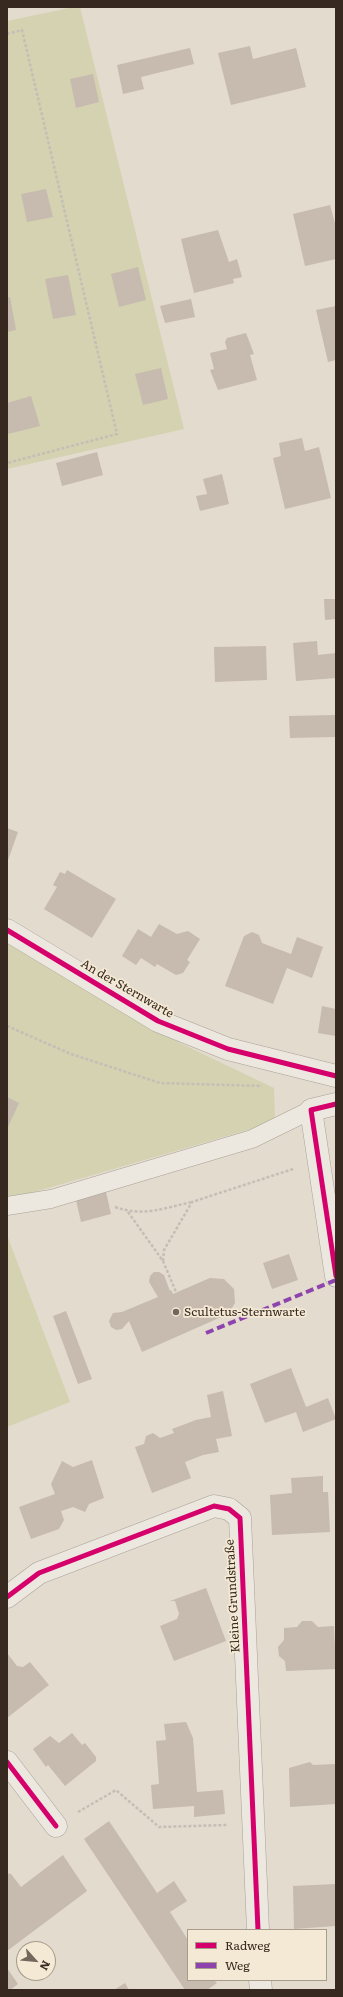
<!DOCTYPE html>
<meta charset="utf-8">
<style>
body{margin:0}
#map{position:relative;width:343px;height:1997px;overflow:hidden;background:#e3dbce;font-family:Literata,serif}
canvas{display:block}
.frame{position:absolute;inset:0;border:8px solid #37291f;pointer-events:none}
.legend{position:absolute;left:187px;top:1929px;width:140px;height:52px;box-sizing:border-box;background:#f4e9d4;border:1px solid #a89c8c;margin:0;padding:5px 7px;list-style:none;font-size:12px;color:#37291f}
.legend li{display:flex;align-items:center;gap:8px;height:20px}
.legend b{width:20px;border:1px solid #a89c8c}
.north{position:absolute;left:16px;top:1941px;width:40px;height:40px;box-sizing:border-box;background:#f4e9d4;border:1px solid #a89c8c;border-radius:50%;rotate:117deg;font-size:11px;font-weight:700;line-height:16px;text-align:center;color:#37291f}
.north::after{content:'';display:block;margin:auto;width:14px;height:18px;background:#73675c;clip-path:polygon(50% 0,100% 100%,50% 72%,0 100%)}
</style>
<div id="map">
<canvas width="343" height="1997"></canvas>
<div class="frame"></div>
<ul class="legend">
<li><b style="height:5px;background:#d6006c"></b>Radweg</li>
<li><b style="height:5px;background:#8e44ad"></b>Weg</li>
</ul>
<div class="north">N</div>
</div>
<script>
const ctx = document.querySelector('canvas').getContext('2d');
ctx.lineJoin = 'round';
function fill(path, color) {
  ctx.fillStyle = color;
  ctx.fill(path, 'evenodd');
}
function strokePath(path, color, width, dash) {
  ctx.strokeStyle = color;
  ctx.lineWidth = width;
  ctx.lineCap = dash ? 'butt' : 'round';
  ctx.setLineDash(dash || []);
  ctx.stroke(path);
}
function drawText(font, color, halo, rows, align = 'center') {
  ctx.font = font + ' Literata,serif';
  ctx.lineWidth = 3.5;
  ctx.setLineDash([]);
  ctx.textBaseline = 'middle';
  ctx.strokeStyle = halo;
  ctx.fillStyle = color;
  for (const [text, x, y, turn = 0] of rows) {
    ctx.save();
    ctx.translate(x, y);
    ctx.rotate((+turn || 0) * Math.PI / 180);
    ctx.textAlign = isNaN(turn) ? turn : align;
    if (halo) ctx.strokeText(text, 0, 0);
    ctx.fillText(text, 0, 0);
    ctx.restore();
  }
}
fill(new Path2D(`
 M74,7H80L184,429L7,469V21Z
 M7,939L182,1044L274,1088L275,1122L7,1200Z
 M7,1235L70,1402L7,1427Z`), '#d4d2b1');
fill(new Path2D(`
 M250,46L253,59L296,48L306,87L231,105L218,53Z
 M190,48L194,64L141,77L144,89L123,94L117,65Z
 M93,74L99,102L76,108L70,79Z
 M46,189L53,217L27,222L21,194Z
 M330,205L336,227V259L305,266L293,214Z
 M218,230L229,262L237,259L242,277L233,279L234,283L194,293L181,239Z
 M138,267L146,300L119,307L111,274Z
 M68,275L76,315L53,319L45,279Z
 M10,297L16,330L7,332V298Z
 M191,299L195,317L165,323L160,306Z
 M336,306V360L328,362L316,310Z
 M246,333L254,354L250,355L257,380L218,390L210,370L214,369L210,353L227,349L225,342L227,338Z
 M161,368L168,399L143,405L135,374Z
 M31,396L40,426L8,434L7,403Z
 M302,438L305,451L319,447L331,498L285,509L273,458L281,456L279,443Z
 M97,452L103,475L62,486L56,463Z
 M222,474L229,504L200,511L196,496L207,494L203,479Z
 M324,599H336V619L325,620Z
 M317,641L318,655L336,653V678L296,681L293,643Z
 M266,646L267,680L215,682L214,647Z
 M336,715V737L290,738L289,716Z
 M7,828L18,832L8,860H7Z
 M67,870L116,899L92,938L44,909L57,887L53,885L60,872L65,874Z
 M159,924L177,934L188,931L200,939L187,960L190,962L183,973L176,975L157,964L155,967L141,958L136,965L122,956L138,929L151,937Z
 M252,932L259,935L262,943L291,954L297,937L323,947L312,978L287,968L273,1004L225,986L244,936Z
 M322,1006L336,1009V1036L318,1033Z
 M7,1097L19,1103L8,1127H7Z
 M106,1192L111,1214L81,1222L76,1200Z
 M289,1254L298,1280L272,1289L263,1263Z
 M154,1272H159L164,1275L170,1291L171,1290L173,1294L210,1278L224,1279L234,1289L235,1303L228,1314L142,1352L129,1321L122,1329L116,1330L111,1327L109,1321L113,1313L122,1312L158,1297L149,1282L150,1276Z
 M66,1311L92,1379L78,1384L53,1316Z
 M291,1368L306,1407L328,1398L336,1419L303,1432L296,1412L265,1423L250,1384Z
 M223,1391L232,1436L216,1439L219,1452L203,1455L185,1462L191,1478L152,1493L135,1447L144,1444L146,1436L153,1433L160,1438L174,1433L172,1429L196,1420L211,1417L207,1395Z
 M92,1460L104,1498L89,1504L85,1512L73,1507L61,1511L64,1520L59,1529L31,1539L19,1507L55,1494L51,1484L62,1461L73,1467Z
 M323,1476V1492H328L330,1532L272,1535L270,1495L292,1493L291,1478Z
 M206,1588L226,1641L174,1661L160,1626L177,1619L179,1614L175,1601H170Z
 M302,1621H312L318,1627L334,1626L336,1669L286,1671L285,1661L279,1656L278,1647L284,1640V1628L297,1627Z
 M7,1653L17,1666L23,1667L30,1662L49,1685L7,1718Z
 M186,1722L193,1738L197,1792L223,1790L225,1814L194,1817V1806L153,1809L151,1785L159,1784L156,1741L166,1740L164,1724Z
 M72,1733L82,1745L85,1743L96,1757V1761L65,1786L48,1765L46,1767L33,1749L50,1736L59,1743Z
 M310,1762L313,1765L336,1764V1804L290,1807L289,1768Z
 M109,1821L157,1893L174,1881L187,1901L170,1912L188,1940V1980H214L217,1983L207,1990H185L84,1839Z
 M63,1855L87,1891L7,1951V1873L11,1874L21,1887Z
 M336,1884V1926L294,1929L293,1886Z
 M7,1968L18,1984L10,1990H7Z
 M125,1983L129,1990H114Z`), '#c7baaf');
const service = new Path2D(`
 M7,1206L51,1199L252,1139L311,1110`);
const minor = new Path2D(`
 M7,930L158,1021L228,1049L336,1076
 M336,1104L311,1110L336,1276
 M7,1597L39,1573L214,1506L229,1509L240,1518L258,1930
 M7,1762L56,1826
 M260,1980L261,1990`);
strokePath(service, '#a8a197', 19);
strokePath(minor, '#a8a197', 23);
strokePath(new Path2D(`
 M7,34L22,30L117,434L7,463
 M7,1026L71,1054L160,1083L262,1086
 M115,1207C143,1217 164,1208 192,1202
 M128,1212L163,1261L176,1292
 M163,1261L164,1250L192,1202L293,1169
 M78,1812L116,1790L159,1827L227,1825`), '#c4beb6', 2.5, [3, 2]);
strokePath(service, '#ece7df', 18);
strokePath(minor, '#ece7df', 22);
strokePath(new Path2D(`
 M206,1333L336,1280`), '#8e44ad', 4, [8, 4]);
strokePath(new Path2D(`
 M7,930L158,1021L228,1049L336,1076
 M336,1104L311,1110L336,1276
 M7,1597L39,1573L214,1506L229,1509L240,1518L258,1930
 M7,1762L56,1826`), '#d6006c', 5);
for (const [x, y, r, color] of [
 [176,1312,4,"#73675c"]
]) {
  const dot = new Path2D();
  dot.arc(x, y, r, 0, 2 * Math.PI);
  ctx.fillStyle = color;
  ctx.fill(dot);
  strokePath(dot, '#f4e9d4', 1.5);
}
drawText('12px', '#37291f', '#f4e9d4', [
 ["An der Sternwarte",127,989,30],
 ["Kleine Grundstraße",233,1596,-93]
]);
drawText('12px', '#37291f', '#f4e9d4', [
 ["Scultetus-Sternwarte",184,1312]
], 'left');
</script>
